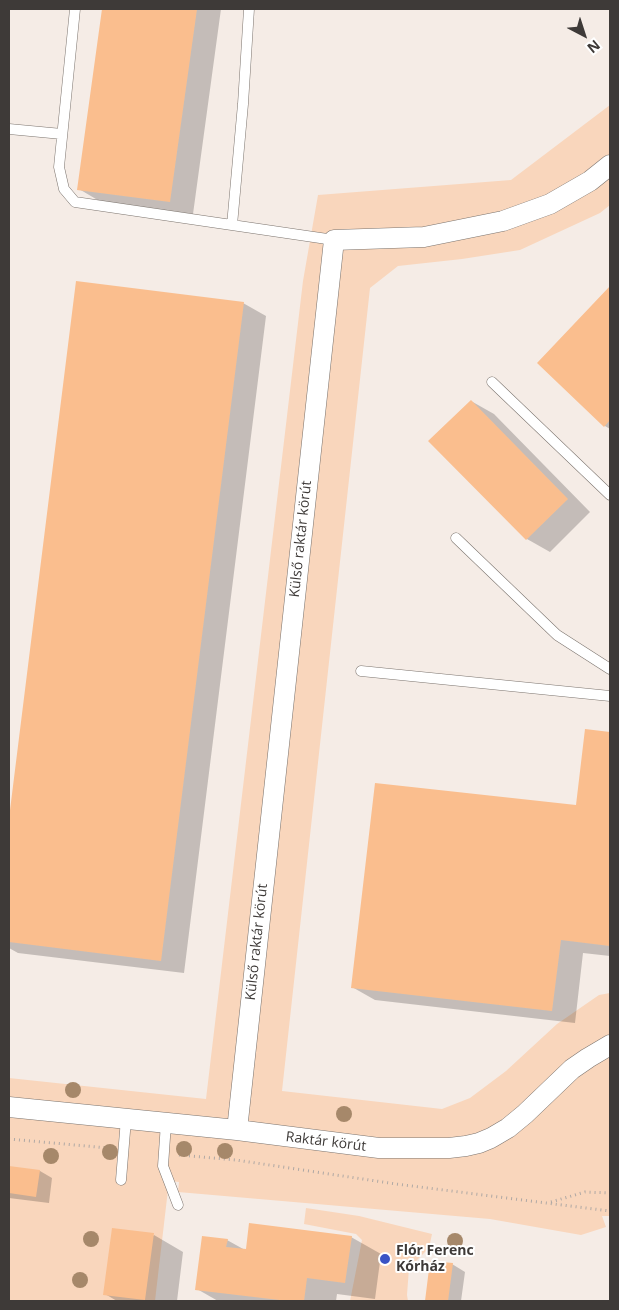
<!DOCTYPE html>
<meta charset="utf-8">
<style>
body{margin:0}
#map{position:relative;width:619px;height:1310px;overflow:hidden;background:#f5ece6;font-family:"Open Sans",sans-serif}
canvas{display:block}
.frame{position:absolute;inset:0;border:10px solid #3e3a38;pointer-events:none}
.north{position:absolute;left:559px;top:10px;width:50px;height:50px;-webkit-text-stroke:4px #fff;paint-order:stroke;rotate:140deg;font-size:14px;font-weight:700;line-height:20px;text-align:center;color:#3e3a38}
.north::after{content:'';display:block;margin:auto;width:18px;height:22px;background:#3e3a38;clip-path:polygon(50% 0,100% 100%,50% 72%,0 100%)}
</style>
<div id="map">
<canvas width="619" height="1310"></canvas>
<div class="frame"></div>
<div class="north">N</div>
</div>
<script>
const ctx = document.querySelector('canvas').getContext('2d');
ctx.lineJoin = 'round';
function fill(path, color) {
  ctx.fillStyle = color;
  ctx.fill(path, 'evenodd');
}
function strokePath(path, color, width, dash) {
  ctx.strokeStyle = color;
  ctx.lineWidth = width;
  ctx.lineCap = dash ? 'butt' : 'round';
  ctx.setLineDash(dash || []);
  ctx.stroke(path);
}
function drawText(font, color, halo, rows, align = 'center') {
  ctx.font = font + ' "Open Sans",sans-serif';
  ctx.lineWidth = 4;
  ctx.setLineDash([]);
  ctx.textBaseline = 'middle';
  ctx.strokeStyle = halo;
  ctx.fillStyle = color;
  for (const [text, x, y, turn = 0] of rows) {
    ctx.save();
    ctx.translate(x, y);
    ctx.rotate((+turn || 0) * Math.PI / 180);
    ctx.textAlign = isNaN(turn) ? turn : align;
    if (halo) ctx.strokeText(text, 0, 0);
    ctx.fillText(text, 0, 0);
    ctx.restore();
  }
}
fill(new Path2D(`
 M610,105V205L600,213L520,250L462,259L398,266L370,288L282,1091L442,1109L470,1098L506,1071L557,1024L599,995L610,993V1216H602L606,1227L581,1235L490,1219L178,1192L179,1182L169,1181L155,1301H9V1078L206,1099L303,281L318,195L511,180Z
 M306,1208L359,1216L432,1234L429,1248L409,1268L407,1295L408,1301H350L362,1240L356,1234L304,1224Z`), '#f9d6bc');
fill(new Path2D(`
 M103,9H221L193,214L101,202L79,189Z
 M77,283L243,303L266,316L184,973L18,953L9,948V828Z
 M610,288V429L605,426Z
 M471,401L494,414L590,512L550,552L527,539Z
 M586,730L610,733V956L583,953L575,1023L375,1000L352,987L577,807Z
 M9,1167L40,1171L52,1178L49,1203L9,1198Z
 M154,1235L183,1252L177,1301H117L105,1294Z
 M351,1237L381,1254L375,1299L337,1294L336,1301H218L197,1289L227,1240L245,1250Z
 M431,1262L452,1264L465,1272L461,1301H426Z`), '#0003');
fill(new Path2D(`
 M102,9H197L170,202L77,190Z
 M76,281L244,302L161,961L9,942V818Z
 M610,286V420L604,427L537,363Z
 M471,400L568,499L526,540L428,441Z
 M585,729L610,732V946L561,940L552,1011L351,988L375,783L576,805Z
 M9,1166L40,1170L36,1197L9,1193Z
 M249,1223L352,1236L345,1283L307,1278L304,1301H288L195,1290L202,1236L228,1239L226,1247L246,1249Z
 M112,1228L154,1233L145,1300L103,1295Z
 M430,1261L453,1263L448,1301H425Z`), '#fabe8e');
const lane = new Path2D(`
 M75,9L59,167L64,189L75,202L334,240
 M9,129L62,134
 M232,225L243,104L249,9
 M492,382L610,495
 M456,538L557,635L610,669
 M361,671L610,696
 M166,1123L163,1166L178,1205
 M121,1180L126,1119`);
const street = new Path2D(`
 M9,1107L237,1130L379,1148H449L466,1146L479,1143L491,1138L508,1128L525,1114L572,1069L588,1058L610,1045
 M237,1130L334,240L424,237L503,221L550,204L590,181L610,165`);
strokePath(lane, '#7c746e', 11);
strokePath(street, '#7c746e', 21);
strokePath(new Path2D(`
 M9,1139L108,1148
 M179,1155L236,1160L396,1184L610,1211
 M551,1202L585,1192L610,1193`), '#afa8a4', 3, [1, 4]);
strokePath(lane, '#fff', 10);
strokePath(street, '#fff', 20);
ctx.fillStyle = '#a6886a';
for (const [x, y] of [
 [73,1090],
 [344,1114],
 [184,1149],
 [225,1151],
 [110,1152],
 [51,1156],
 [91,1239],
 [455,1241],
 [80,1280]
]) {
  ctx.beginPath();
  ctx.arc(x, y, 8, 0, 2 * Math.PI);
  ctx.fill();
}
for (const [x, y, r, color] of [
 [385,1259,6,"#3a53c5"]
]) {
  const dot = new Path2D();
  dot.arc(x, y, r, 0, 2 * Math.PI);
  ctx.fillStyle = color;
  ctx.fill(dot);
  strokePath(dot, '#fff', 2);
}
drawText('14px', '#3e3a38', '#fff', [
 ["Külső raktár körút",301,539,-84],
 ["Külső raktár körút",257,942,-84],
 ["Raktár körút",326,1142,7]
]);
drawText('bold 14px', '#3e3a38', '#fff', [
 ["Flór Ferenc",396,1251],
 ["Kórház",396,1267]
], 'left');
</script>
